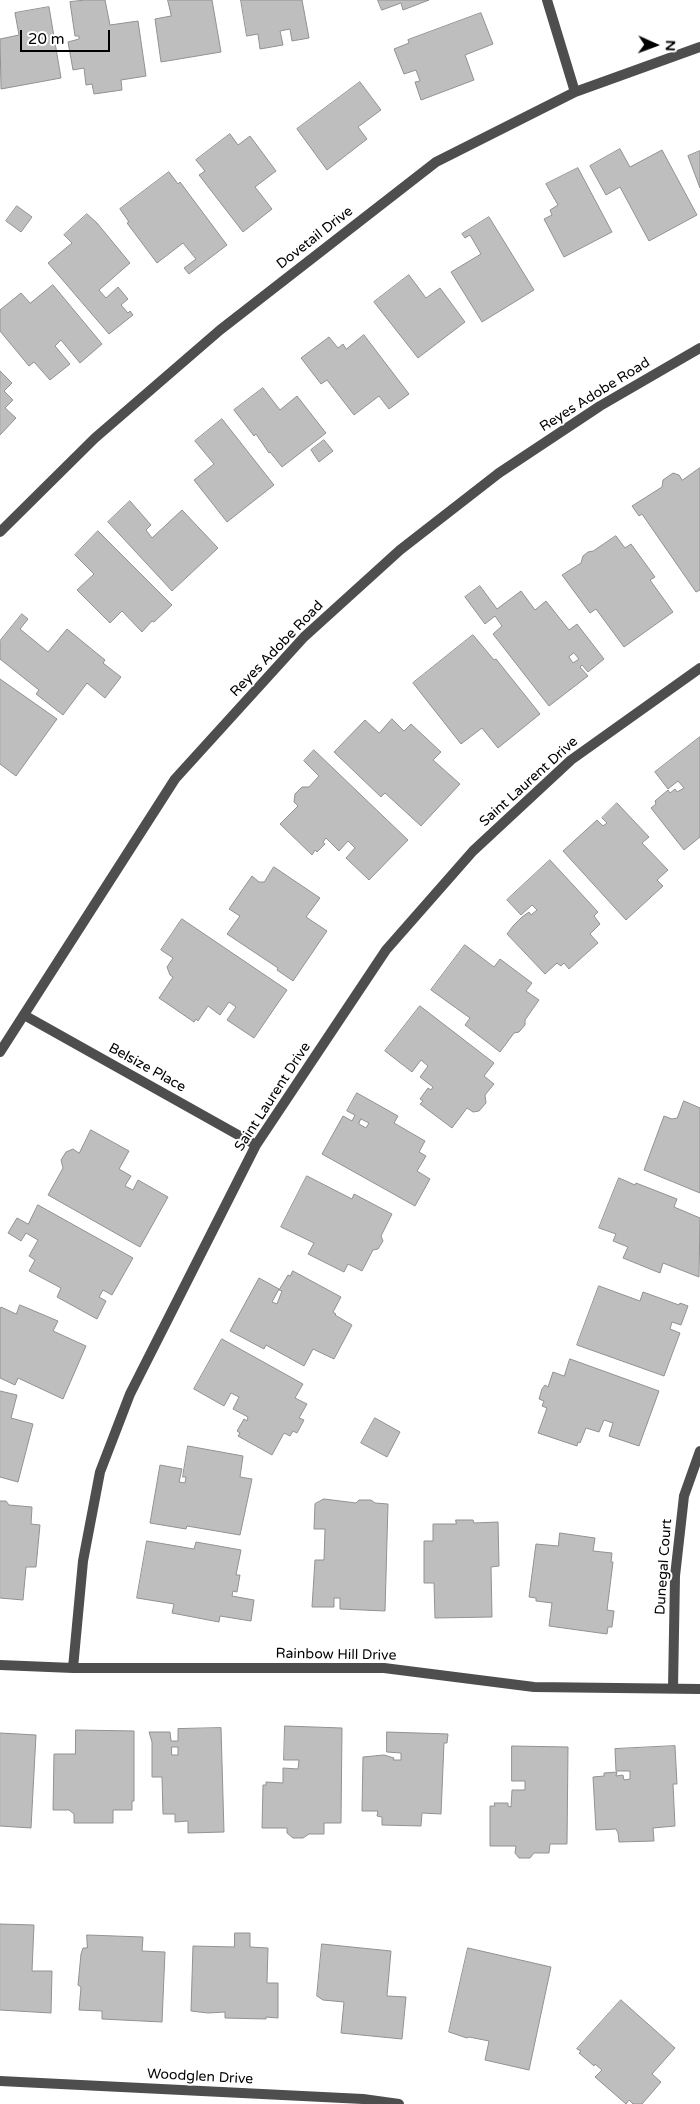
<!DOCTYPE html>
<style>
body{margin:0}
#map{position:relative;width:700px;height:2104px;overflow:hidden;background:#fff;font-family:"Varela Round",sans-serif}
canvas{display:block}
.north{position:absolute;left:630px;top:20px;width:50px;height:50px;-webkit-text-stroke:4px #fff;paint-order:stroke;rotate:92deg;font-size:14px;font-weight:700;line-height:20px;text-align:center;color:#000}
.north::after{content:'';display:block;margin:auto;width:18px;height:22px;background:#000;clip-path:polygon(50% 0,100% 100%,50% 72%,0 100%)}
.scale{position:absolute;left:20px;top:30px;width:90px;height:22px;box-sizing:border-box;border:2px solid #000;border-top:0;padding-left:6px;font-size:15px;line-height:18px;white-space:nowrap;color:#000;-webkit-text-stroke:4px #fff;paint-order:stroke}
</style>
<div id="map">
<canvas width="700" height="2104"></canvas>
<div class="north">N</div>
<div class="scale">20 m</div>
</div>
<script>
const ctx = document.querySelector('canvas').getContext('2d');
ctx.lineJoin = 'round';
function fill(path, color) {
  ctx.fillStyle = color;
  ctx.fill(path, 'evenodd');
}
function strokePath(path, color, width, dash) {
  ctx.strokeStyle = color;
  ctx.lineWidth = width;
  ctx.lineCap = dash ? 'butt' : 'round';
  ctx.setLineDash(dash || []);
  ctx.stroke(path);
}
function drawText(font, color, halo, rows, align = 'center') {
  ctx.font = font + ' "Varela Round",sans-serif';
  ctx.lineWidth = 4;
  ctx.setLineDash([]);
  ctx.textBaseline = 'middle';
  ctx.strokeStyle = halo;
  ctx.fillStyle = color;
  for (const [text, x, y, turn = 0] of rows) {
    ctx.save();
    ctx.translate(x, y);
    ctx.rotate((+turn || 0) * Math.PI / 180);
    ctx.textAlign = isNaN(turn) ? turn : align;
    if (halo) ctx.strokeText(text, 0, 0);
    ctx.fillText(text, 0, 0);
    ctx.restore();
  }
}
const building = new Path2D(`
 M86,0H105L110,25L138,21L146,76L121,80L122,90L94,94L92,84L86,85L84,68L73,70L68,42L79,39V36H75L70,2Z
 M168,0H212L221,52L161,62L155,19L171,16Z
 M241,0H302L309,38L292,41L290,29L280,31L283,45L260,49L258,34L247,36Z
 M378,0H429L403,10L401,3L382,10Z
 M49,7L61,78L1,89L0,39L19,35L15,13Z
 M481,13L493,44L465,55L474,80L421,100L415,82L420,81L416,70L404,74L394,49L409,43L408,40Z
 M360,82L381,110L358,127L367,139L327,170L297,129Z
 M230,134L238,145L250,136L276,171L255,187L272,209L243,232L199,175L205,171L196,160Z
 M620,149L630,167L662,150L697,215L649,241L620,187L606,195L590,166Z
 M700,151V188L688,156Z
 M578,168L612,232L564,257L544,219L552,215L550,210L558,205L546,184Z
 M169,172L178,184L180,182L227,245L189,274L184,268L196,259L183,243L157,263L127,223L129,222L120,209Z
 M17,206L32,217L21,232L6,221Z
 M87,214L97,223L130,263L99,290L106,298L118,287L128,299L121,305L128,313L130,311L133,315L109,334L48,263L72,243L64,235Z
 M489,217L534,290L482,322L451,272L481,254L470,235L465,238L462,234Z
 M409,275L426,298L440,288L465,322L418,358L374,302Z
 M53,285L102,344L80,363L61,340L55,346L70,364L50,380L34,362L29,366L0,331V310L21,293L30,303Z
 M364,335L409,394L389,409L379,396L354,415L327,380L321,384L301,358L329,337L338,348L343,344L346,349Z
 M0,371L12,383L4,391L13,400L5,408L16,418L0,435Z
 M263,388L280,410L297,396L326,433L282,467L270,452L269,453L256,434L254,436L234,410Z
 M222,419L274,485L227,522L194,480L214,464L195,441Z
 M324,440L333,451L319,462L311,450Z
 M700,468V590L696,592L642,514L639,516L632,506L662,487L663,480L673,473L679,475L682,480Z
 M130,501L151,525L146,530L152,538L182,510L218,548L172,591L108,522Z
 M98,531L172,605L154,622L152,621L142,632L122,611L110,623L77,590L94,574L75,555Z
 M616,536L625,548L631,544L655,577L650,580L673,612L624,647L596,609L590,613L562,575L581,563L583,556L588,552L593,551Z
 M480,586L497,609L521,591L535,610L546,601L569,630L577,624L604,659L588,672L582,665L580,667L588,676L549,706L493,634L502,626L495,616L485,624L465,597ZM574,653L579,659L573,663L569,657Z
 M22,614L28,619L20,629L48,652L67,629L105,660L103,663L121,677L105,698L87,683L63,715L36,694L39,690L0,659V641Z
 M473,635L494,660L496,659L540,714L498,748L482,728L461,744L413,683Z
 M0,679L57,719L16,776L0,764Z
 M392,719L404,731L411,724L441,752L433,760L460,784L421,826L385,793L381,797L334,752L365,720L379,733Z
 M700,737V837L684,850L651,808L656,804L655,801L668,790L670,793L675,789L677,792L684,788L678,781L668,789L655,772Z
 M314,750L408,840L369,880L346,858L355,848L348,841L339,851L326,838L323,842L325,844L317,852L315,850L312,855L280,824L298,806L294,802L295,794L302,787H309L319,776L304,761Z
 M617,803L649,837L642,843L668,870L657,880L663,886L626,920L563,851L597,820L603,826L607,823L602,818Z
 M550,860L598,912L594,916L600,924L590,934L598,943L569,969L564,963L561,966L557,963L545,974L507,934L513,926L522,917L529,912L531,915L537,910L532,905L521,915L507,900Z
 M274,867L320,898L306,917L327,931L293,981L277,970L278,968L227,934L240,916L229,909L252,876L259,882H264Z
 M182,919L287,990L254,1038L227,1020L236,1007L229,1002L220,1015L208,1006L198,1021L196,1019L194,1022L159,998L173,977L170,975L167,967L173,958L161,950Z
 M465,945L494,967L500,959L532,983L526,991L539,1000L525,1020V1025L519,1032L514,1033L500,1052L465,1025L470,1018L431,990Z
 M420,1006L494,1063L484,1076L494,1084L485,1095L486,1103L479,1111L473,1112L467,1108L452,1128L420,1104L423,1101L420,1099L428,1088L431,1090L433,1087L420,1077L428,1066L421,1060L412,1072L385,1051Z
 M357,1093L398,1116L394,1123L425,1141L419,1152L426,1156L417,1171L430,1179L415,1206L322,1154L343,1116L352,1121L355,1115L347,1111ZM361,1119L369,1123L366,1128L359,1124Z
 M684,1101L700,1108V1193L644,1170L664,1116L672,1119L677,1118Z
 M91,1130L129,1151L119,1169L131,1176L125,1186L133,1190L138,1180L168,1197L140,1247L48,1195L63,1168L61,1160L66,1152L73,1149L79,1153Z
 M307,1176L352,1199L354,1194L392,1214L381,1236L383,1241L378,1249L373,1250L362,1271L348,1264L344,1272L308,1254L314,1243L281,1227Z
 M619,1178L635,1185L636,1183L677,1199L674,1207L700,1218L699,1277L663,1263L660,1273L623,1258L628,1247L613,1241L616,1234L599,1228Z
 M38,1205L133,1258L112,1295L103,1290L99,1297L106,1301L97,1319L57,1297L61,1288L29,1271L35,1260L29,1256L38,1240L26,1233L21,1241L8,1233L17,1218L28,1224Z
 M293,1271L341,1297L333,1312L336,1314L335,1315L352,1325L334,1359L313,1349L304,1366L266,1345L264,1349L230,1331L259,1278L279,1289L272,1302L277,1304L282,1291L279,1290L288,1275L290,1276Z
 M599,1286L640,1301L643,1292L679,1305L680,1303L688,1306L681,1325L672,1322L670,1329L680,1333L664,1376L577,1345Z
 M20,1305L58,1321L53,1331L86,1346L63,1399L18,1378L15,1385L0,1378V1309L1,1307L16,1314Z
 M222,1339L303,1384L295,1398L307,1404L299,1418L304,1420L297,1433L293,1431L290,1436L284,1433L272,1455L238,1436L240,1433L237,1431L244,1419L247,1421L248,1417L233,1409L239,1397L231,1393L224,1406L194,1389Z
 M570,1359L659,1391L639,1446L609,1436L613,1423L604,1420L599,1432L586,1428L580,1443L578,1442L577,1446L538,1433L547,1408L542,1406L544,1401L539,1399L542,1389L545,1385L548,1387L553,1372L564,1376Z
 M0,1391L17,1395L11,1418L33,1424L18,1482L0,1477Z
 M375,1418L400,1432L387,1457L361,1443Z
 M188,1446L243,1456L240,1477L252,1479L240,1535L187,1526L186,1529L150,1523L160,1465L182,1469L179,1482L185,1483L186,1477H183Z
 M324,1499L356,1503L359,1500H371L375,1503L388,1504L385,1611L340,1609V1598H334V1607H312L315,1560H324L325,1529H314L315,1504Z
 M0,1501H6L9,1505L32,1507L31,1524L40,1525L36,1567H26L23,1600L0,1598Z
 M456,1520H473L474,1523L498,1522L499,1566L491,1567L492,1617L435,1618L434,1583H424V1541H433V1524H456Z
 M560,1533L595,1538L593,1551L612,1553L611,1562H613L607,1610L614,1611L612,1627H608L607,1634L549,1626L552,1603L536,1601V1598L529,1597L536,1544L558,1546Z
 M147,1541L194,1549L196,1542L241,1550L236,1575H240L237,1592L233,1591L232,1596L254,1600L251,1621L220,1616L219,1622L172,1613L174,1604L137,1598Z
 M285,1726L342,1728L341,1823H324V1834H309L303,1838H293L287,1833V1828H262L263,1785H266V1782L283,1783V1768L298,1769L299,1760H284Z
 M221,1728L224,1832L188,1833V1821L175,1822V1814H163L162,1777H152V1742L149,1732H170L171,1741H178V1729ZM172,1747H178V1755H172Z
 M76,1730L134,1731V1801H132V1810H113V1823H74V1814L69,1810H53L54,1754H75Z
 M387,1732L448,1734L447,1743H444L441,1814L422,1813L421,1826L382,1825V1817L377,1816L378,1811H362L363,1757L384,1755L394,1758L393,1760H401V1753L387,1752Z
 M0,1733L36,1735L31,1828L0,1826Z
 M512,1746L568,1747L567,1844H550L549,1853H534L530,1858H519L515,1853L516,1846H490V1806H495L494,1803H508V1806L511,1807L512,1790H525V1781H512Z
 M675,1746L677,1784H673L675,1826L653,1828L654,1841L619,1842L618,1833L616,1829L596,1830L593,1777L604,1776V1773L617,1772L616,1776L623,1775L624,1780L630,1779V1771H616L615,1749Z
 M0,1924L34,1925L32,1971H52L51,2013L0,2010Z
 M235,1933H250V1947L268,1948L267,1983H278V2018L266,2017V2019L225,2018V2012L208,2013L191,2011L193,1946L234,1947Z
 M87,1935L143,1937L142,1951L165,1952L162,2022L102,2019V2011L79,2010L81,1987L78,1985L81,1954L83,1948H87Z
 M322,1944L391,1951L387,1996L406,1997L402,2039L341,2033L344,2002L323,2000L317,1996Z
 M468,1948L551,1967L529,2070L485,2060L489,2041L469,2037L467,2038L449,2032Z
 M621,2000L675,2048L652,2074L661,2082L642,2104H633L629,2100L626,2104L595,2077L602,2070L595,2064L594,2066L579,2053L581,2051L577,2049Z`);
fill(building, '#bebebe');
strokePath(building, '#929292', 1);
strokePath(new Path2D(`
 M547,0L575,92
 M0,532L95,438L220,330L436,162L575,92L700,47
 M24,1015L256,1145
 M0,1665L73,1668H384L534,1687L700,1689
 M73,1668L83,1561L100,1472L130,1394L256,1145L386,950L473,851L571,760L700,668
 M673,1688L675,1576L684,1496L700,1451
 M0,2081L363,2099L399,2104`), '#4e4e4e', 10);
strokePath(new Path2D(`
 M0,1052L175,779L304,637L400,550L499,473L600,406L700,348`), '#4e4e4e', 10);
drawText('14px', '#000', '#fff', [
 ["Dovetail Drive",315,238,-38],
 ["Reyes Adobe Road",595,395,-32],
 ["Reyes Adobe Road",277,649,-46],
 ["Saint Laurent Drive",529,782,-42],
 ["Belsize Place",147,1068,29],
 ["Saint Laurent Drive",273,1097,-57],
 ["Dunegal Court",664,1567,-86],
 ["Rainbow Hill Drive",336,1655,1],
 ["Woodglen Drive",200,2077,3]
]);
</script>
